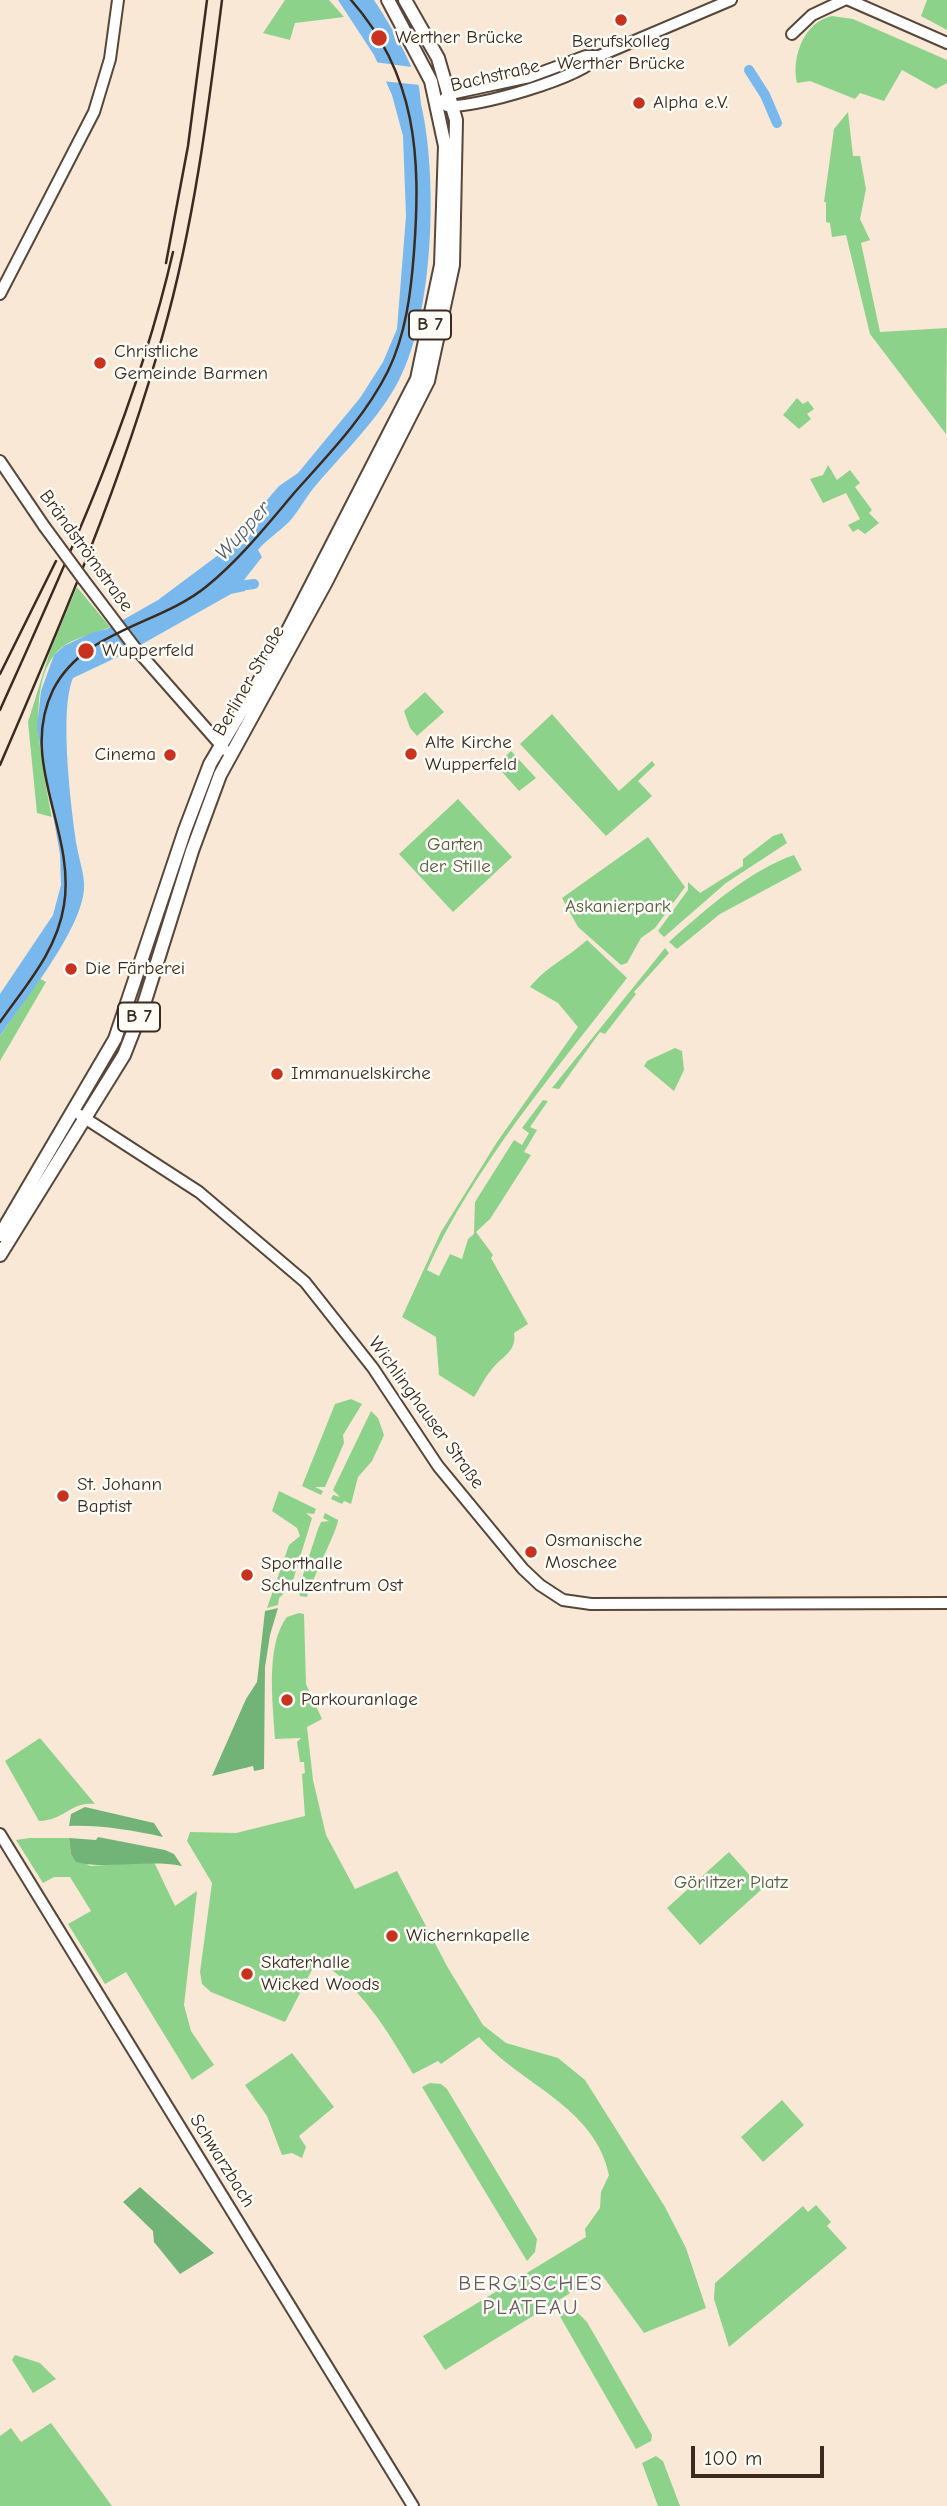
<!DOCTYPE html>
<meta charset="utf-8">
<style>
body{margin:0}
#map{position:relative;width:947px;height:2506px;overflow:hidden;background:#f8e8d5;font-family:"Comic Neue",sans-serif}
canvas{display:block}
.scale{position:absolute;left:691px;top:2446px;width:133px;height:32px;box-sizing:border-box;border:4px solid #3b2a1e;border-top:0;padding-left:9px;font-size:21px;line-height:24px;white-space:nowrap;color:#3b2a1e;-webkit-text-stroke:5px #fdfcf7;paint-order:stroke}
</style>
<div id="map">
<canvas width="947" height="2506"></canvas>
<div class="scale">100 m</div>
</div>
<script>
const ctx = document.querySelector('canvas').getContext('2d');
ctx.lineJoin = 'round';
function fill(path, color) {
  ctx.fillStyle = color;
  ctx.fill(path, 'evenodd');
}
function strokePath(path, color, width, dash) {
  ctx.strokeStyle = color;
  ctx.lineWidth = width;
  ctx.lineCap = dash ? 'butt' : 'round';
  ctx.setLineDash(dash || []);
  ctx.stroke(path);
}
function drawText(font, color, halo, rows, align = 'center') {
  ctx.font = font + ' "Comic Neue",sans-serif';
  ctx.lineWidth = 5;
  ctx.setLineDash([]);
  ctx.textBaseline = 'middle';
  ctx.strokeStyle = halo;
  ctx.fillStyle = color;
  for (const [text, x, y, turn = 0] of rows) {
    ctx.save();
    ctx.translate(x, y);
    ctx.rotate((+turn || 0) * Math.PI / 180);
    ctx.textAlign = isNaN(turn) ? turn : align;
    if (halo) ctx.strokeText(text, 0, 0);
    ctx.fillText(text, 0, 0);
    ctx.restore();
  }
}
fill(new Path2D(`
 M285,0H329L344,17L295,23L290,40L263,33Z
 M927,0H947V30L921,16Z
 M832,16L853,19L947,60V83L936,89L902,70L884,101L860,93L855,99L810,81L797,83C791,57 804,22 832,16Z
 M848,112L853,156H860L866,189L860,219L870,240L861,243L880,332L947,328L946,434L870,334L846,235L832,237L830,223L826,222V202H824L834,129Z
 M797,398L803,404L808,401L814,409L807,414L811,419L799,429L783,415Z
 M828,465L837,480L850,470L860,483L855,487L872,510L869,513L879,523L865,534L858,529L853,532L848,525L860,519L846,493L823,503L810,479L823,475Z
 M77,587L110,627C95,634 79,636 65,645C20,675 44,774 52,817L37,813L28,722L50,651Z
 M425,692L444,712L417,736L410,728L404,711Z
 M552,714L619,791L652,761L655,765L638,781L652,796L606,836L520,744Z
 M511,751L536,778L519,791L496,765Z
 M458,799L512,857L453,912L399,854Z
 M782,833L787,843L726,883L664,937L658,931L688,890V882L700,893L743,866V859L773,836Z
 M648,837L685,887L655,928L641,938L627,963L621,965L578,927L562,898Z
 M794,855L802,870L720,914L677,949L669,942C707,908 750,870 794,855Z
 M587,940L627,978C556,1070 474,1166 427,1270L439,1276L450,1254L462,1259L468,1239L474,1234L475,1202L514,1140L522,1145L529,1133L522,1128L543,1100L548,1101L530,1127L537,1130L524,1152L531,1155L490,1219L476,1232L493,1255L491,1258L528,1324L514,1333C517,1352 502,1356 492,1369C485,1377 480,1388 474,1397L439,1375L436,1337L402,1317L441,1232L497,1142L578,1027L558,1003L530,987C548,965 566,959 587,940Z
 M665,948L669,953L634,992L636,994L605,1034L600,1032L559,1089L552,1088Z
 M39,978L46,982L0,1061V1036Z
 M675,1048L682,1051L684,1070L674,1091L644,1066L647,1061Z
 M351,1399L362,1404L343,1435L344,1443L325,1487H315L323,1491L321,1495L302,1486L335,1404Z
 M371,1411L378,1418L384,1435L372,1461L358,1477L351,1504L344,1501L342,1504L331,1499L333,1495L340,1497L333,1490Z
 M279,1491L316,1509L314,1514L306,1513L312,1518L291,1587L279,1598L278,1605L267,1608L289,1545L300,1536L297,1528L272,1511Z
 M325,1513L338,1520C338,1529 312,1579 307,1597L300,1596L298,1590L318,1529L321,1522L329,1521L323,1518Z
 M299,1613L304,1614L306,1684L322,1719L307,1727L313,1780L326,1835L355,1889L397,1871L448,1968L483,2025L506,2043L558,2058L585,2080L665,2207L686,2248L706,2308L644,2333L602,2275L598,2276L445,2370L423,2336L586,2237L585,2229L600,2208L601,2192L609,2175C595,2106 519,2084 479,2037L441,2064L438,2061L413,2074C387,2030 362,1987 317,1960L285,2022L211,1992L202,1984L200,1972L212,1883L187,1841L190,1832L236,1833L305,1816L302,1774L305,1773L304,1762H300L297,1742L301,1738L275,1739C273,1705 265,1645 287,1617Z
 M40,1738L95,1804C71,1801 65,1820 39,1821L5,1761Z
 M30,1838H69L71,1854L90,1866L154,1862L175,1906L197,1891L184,2005L191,2031L214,2065L192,2080L126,1972L105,1984L68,1924L91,1911L70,1877H54L43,1883L16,1840Z
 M729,1852L762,1889L700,1945L667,1908Z
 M292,2053L334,2107L299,2136L306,2147L302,2158L292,2153L282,2155L267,2116L245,2085Z
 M430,2083L441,2084L447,2089L537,2239L535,2252L527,2261L422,2087Z
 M782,2100L804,2125L763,2162L741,2137Z
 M816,2205L831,2222L827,2226L847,2248L729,2347L714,2299L715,2283L803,2206L808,2212Z
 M574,2309L587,2322L652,2435L651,2441L636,2449L558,2313L575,2311Z
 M15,2355L40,2363L56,2379L33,2393L12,2360Z
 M51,2423L112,2506H0V2436L11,2428L21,2442Z
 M656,2456L663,2461L680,2506H658L642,2463Z`), '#8dd28b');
fill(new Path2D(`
 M278,1608L270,1635L265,1667L264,1769L254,1771L253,1766L212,1776L246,1699L257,1682L265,1611Z
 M85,1807L154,1823L163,1837C131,1830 100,1825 69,1826L71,1814Z
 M98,1837L165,1850L174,1854L182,1866C147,1859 107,1870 76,1862L71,1854L69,1838L96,1840Z
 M140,2187L214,2253L180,2274L154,2242L153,2231L123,2202Z`), '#72b477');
fill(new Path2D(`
 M338,0H374C391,26 407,54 418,83C420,90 420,97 421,104C438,177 434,313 399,380C379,419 345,451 317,484C307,495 299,511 289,522C279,532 267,539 258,550L262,557L244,580L245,591L231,594L128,652L73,678C59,710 71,809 77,847C79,860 85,875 84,889C81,931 25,999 0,1036V994L53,915L61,885L60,854L37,727L41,691L54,655L64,646L91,633L107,629L158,600L221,553L279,486L298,473L360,398L383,362L397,329L406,216L403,136L392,95L374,55Z`), '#79b8ed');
fill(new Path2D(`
 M374,62L412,67L420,85L382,81Z`), '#f8e8d5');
strokePath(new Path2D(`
 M749,70L765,95L777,123
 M231,587L254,584`), '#79b8ed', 10);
const secondary = new Path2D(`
 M849,0L947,43
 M792,34L812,15L844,0
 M437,105L450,94L529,77L586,56H599L731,0
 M447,106C476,108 581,78 599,56
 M0,294L94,112L110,59L118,0
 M0,461L44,526
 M83,579L136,649L225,750
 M80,1115L199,1192L305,1282L373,1368L438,1466L523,1569L540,1585L563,1600L591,1604L947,1603
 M0,1834L413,2506`);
const primary = new Path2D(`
 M0,1235L115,1039L185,830L210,764L281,644L417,379L441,265L445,146L431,81L388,0
 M0,1255L124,1055L144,1004L192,851L220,775L326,582L428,381L453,265L456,120L438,58L405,0`);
strokePath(secondary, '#574639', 14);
strokePath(primary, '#574639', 16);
strokePath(secondary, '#fff', 10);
strokePath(primary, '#fff', 12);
strokePath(new Path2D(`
 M166,263L188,146L207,0
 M0,674L56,561
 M0,710C67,561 136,413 173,252
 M0,765C61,624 122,482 163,334C194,225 208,112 222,0
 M0,1022C26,985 57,951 64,905C76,831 18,762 53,690C83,630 160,625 207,586C241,558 267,525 295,492C329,454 365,417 388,371C406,334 411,292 414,252C421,157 417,75 351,0`), '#3b2a1e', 2.5);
const secondaryBridge = new Path2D(`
 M44,526L83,579`);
strokePath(secondaryBridge, '#574639', 14, []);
strokePath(secondaryBridge, '#fff', 10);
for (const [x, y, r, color] of [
 [621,20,7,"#c8321e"],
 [379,38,9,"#c8321e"],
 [639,103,7,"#c8321e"],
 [100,363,7,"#c8321e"],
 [86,651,9,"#c8321e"],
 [411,754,7,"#c8321e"],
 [170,755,7,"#c8321e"],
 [71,969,7,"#c8321e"],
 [277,1074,7,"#c8321e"],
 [63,1496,7,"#c8321e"],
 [531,1552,7,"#c8321e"],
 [247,1575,7,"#c8321e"],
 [287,1700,7,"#c8321e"],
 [392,1936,7,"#c8321e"],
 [247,1974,7,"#c8321e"]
]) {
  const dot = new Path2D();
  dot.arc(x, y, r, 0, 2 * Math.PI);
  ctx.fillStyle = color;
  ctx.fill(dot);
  strokePath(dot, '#fdfcf7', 2.5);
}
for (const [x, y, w] of [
 [430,325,42],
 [139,1017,42]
]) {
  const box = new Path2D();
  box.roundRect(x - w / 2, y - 14.5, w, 29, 5);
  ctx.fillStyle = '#fdfcf7';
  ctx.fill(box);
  strokePath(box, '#3b2a1e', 2);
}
drawText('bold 18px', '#3b2a1e', null, [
 ["B 7",430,325],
 ["B 7",139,1017]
]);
drawText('19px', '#3b2a1e', '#fdfcf7', [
 ["Werther Brücke",395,38],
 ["Berufskolleg",621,42,"center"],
 ["Werther Brücke",621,64,"center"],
 ["Alpha e.V.",653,103],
 ["Christliche",114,352],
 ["Gemeinde Barmen",114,374],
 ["Wupperfeld",102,651],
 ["Alte Kirche",425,743],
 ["Wupperfeld",425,765],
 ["Cinema",156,755,"right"],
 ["Die Färberei",85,969],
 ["Immanuelskirche",291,1074],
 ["St. Johann",77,1485],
 ["Baptist",77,1507],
 ["Osmanische",545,1541],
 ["Moschee",545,1563],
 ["Sporthalle",261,1564],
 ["Schulzentrum Ost",261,1586],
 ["Parkouranlage",301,1700],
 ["Wichernkapelle",406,1936],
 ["Skaterhalle",261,1963],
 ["Wicked Woods",261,1985]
], 'left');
drawText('19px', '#3b2a1e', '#fdfcf7', [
 ["Bachstraße",495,76,-13],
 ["Brändströmstraße",86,551,54],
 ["Berliner Straße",249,681,-60],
 ["Wichlinghauser Straße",426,1413,54],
 ["Schwarzbach",222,2161,58]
]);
drawText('19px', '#545c3f', '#fdfcf7', [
 ["Garten",455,845],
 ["der Stille",455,867],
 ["Askanierpark",618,907],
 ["Görlitzer Platz",731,1883]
]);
drawText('italic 21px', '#515c66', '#fdfcf7', [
 ["Wupper",243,531,-48]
]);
ctx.letterSpacing = '2px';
drawText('21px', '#695860', '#fdfcf7', [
 ["BERGISCHES",531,2284],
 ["PLATEAU",531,2308]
]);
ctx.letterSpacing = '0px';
</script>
